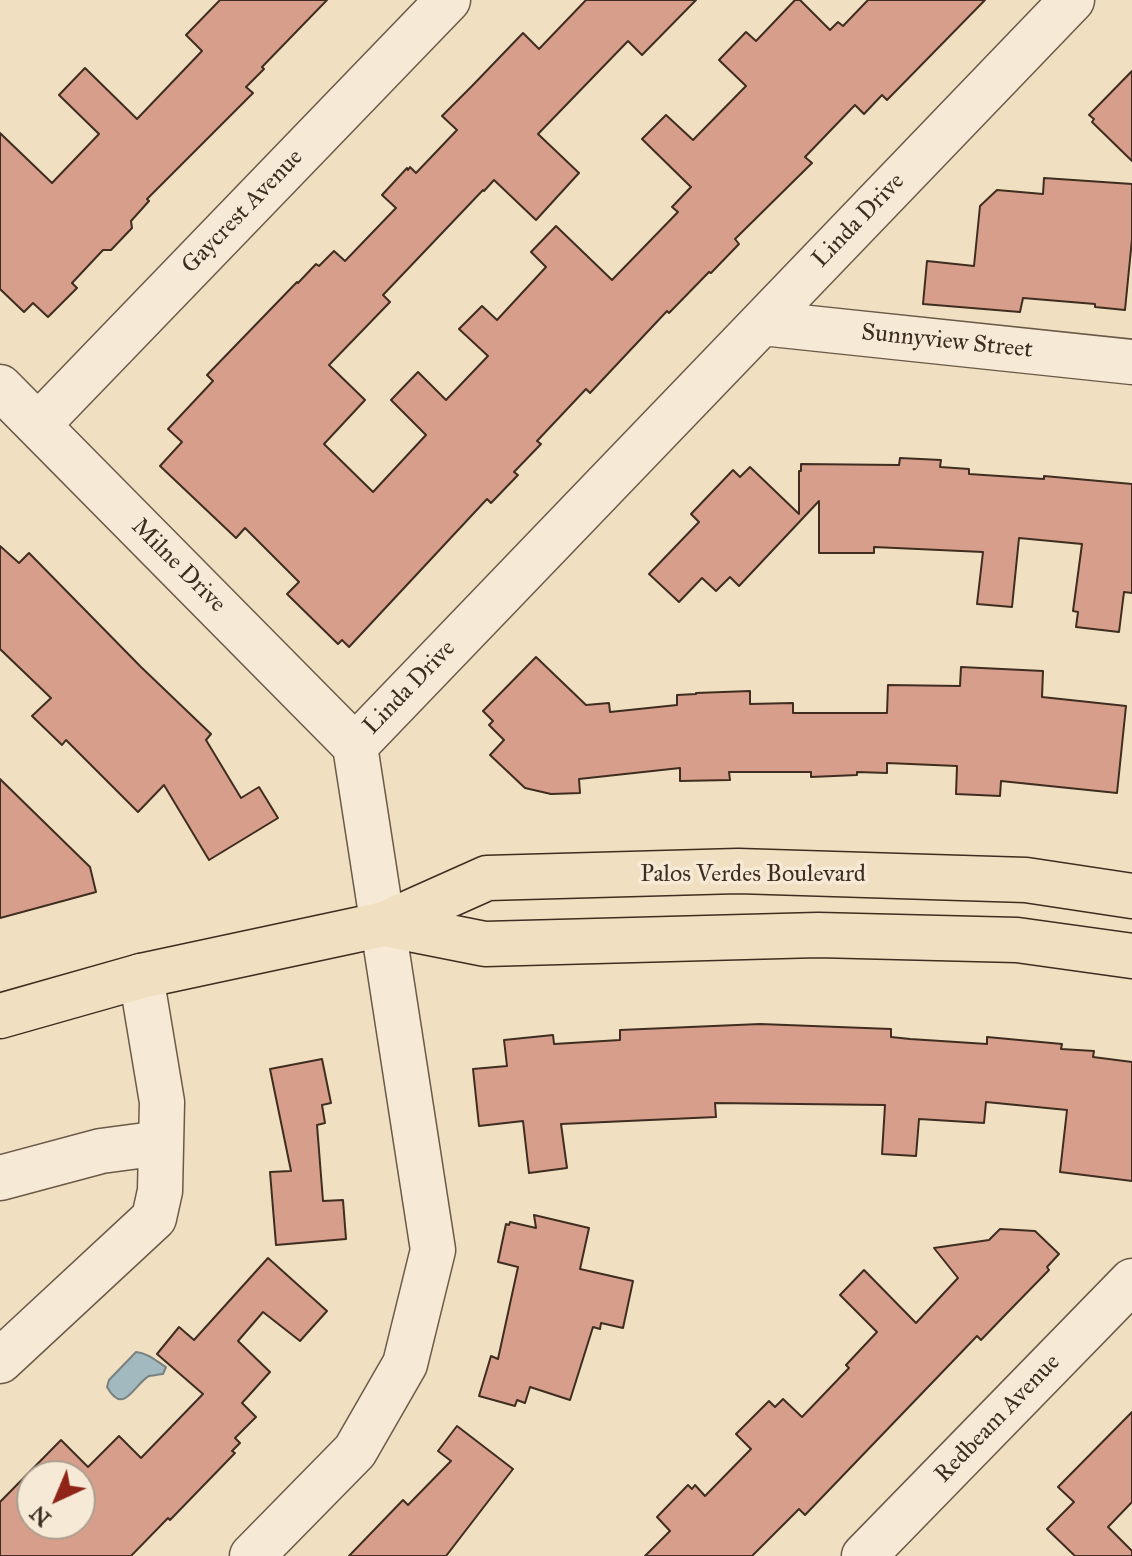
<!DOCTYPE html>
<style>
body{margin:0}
#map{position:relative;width:1132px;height:1556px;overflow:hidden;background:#f1dfc1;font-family:"IM FELL Great Primer",serif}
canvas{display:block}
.north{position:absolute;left:16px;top:1460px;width:80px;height:80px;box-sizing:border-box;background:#f6ead7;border:2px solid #ac9e8e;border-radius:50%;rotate:224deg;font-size:22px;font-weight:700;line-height:32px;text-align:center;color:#3e2d20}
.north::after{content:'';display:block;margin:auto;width:28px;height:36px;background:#8f2418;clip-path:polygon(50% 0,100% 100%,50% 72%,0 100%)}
</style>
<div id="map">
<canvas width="1132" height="1556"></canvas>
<div class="north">N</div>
</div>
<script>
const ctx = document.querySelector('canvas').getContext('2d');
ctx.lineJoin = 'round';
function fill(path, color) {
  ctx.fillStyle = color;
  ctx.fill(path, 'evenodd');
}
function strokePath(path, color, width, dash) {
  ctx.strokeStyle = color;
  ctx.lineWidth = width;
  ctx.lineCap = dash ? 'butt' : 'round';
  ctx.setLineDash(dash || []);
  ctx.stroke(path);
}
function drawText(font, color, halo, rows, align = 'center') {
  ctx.font = font + ' "IM FELL Great Primer",serif';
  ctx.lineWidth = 7;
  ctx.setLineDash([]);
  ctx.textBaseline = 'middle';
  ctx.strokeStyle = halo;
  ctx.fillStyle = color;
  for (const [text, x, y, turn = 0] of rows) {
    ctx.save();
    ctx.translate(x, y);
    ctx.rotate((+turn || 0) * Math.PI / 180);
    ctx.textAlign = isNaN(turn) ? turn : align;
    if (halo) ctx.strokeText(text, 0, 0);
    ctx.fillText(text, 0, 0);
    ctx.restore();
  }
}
const water = new Path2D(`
 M136,1352C148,1353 156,1361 166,1367L163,1374C162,1374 150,1376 149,1376C134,1384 124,1417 107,1387L109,1380Z`);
fill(water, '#a1b9bf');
strokePath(water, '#79817f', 2);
const building = new Path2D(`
 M220,0H327L262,67L264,69L246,87L253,93L147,199L149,201L131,221L132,228L111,250H103L72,283L77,288L48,317L33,303L24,312L0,289V133L52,183L99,134L59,95L85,68L137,119L202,51L186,35Z
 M586,0H696L642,55L628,41L538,134L579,173L536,220L494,180L484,191L483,190L383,295L390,302L329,365L365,400L324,444L373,492L426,435L391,400L418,372L446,400L488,356L459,329L482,306L497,320L546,267L531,252L556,226L612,280L678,212L672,207L691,187L642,139L666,115L693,140L746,86L719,60L746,32L756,41L795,0H800L830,30L838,22L843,26L868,0H985L887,100L882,95L864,114L855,105L805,157L812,163L735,239L739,244L711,273L709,272L669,313L667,311L590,393L586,389L537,441L541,444L514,472L518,475L491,503L487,499L349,647L342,640L338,644L287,594L299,582L245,528L236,538L160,466L182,442L168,429L213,381L207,375L297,282L298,283L316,264L319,266L334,251L345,261L396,208L382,195L407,168L408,170L410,167L416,173L457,130L442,116L472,86L523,33L539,49Z
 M1132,71V161L1092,122L1094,119L1089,115Z
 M1044,178L1132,184V239L1125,310L1095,307V304L1023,298L1020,312L923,304L927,261L974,266L980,206L997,190L1043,194Z
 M900,458L941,460L940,467L969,469V474L1044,479V476L1132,484V593L1124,592L1119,632L1076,627L1078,612L1073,611L1082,544L1019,538L1012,607L977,604L983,552L874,547V553H819V501L739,586L730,577L716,591L702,578L679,602L649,574L699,522L691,514L733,470L740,477L750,467L799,514V471H801V464L899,465Z
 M0,546L19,563L29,553L141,667L211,734L206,740L241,798L259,787L278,818L209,860L164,785L138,812L66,740L62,745L32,716L51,698L0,649Z
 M536,657L586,705L609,703L610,712L677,705V695L696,694V693L750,691V704L793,703V713H887L888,685L960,686L961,667L1043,671L1042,697L1126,706L1117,793L1001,781L1000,796L956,794L957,766L887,763V773L857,772V775L811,777V772H729L730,780L680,781V768L579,779L580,793L551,794L525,788L490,755L504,740L489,725L493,721L483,711Z
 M0,779L90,867L96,892L0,918Z
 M760,1024L891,1029V1037L910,1039L987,1044V1037L1062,1044L1061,1049L1094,1051L1093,1057L1132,1062V1181L1060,1172L1067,1110L986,1102L984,1123L919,1119L916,1156L882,1154L885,1105L715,1103L716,1117L561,1124L567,1168L529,1173L523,1121L479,1126L473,1069L507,1066L504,1040L553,1035L554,1044L620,1040V1030Z
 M322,1059L331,1103L322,1105L325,1123L317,1125L323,1201L343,1200L346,1239L276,1245L270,1172L291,1171L270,1069Z
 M534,1215L589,1228L580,1269L633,1281L623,1328L601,1323L600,1329L593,1327L570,1400L530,1387L525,1403L517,1400L515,1406L479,1396L491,1356L498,1359L518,1267L498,1262L506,1224L509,1225L510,1222L536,1228Z
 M1000,1229L1035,1231L1059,1254L1047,1267L1049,1270L1008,1312L981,1340L977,1336L805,1515L799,1509L752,1556H645L670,1531L657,1517L688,1485L692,1489L695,1485L705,1496L751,1449L736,1434L769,1401L775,1407L783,1399L802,1417L849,1368L846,1365L877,1332L840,1295L864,1270L916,1323L958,1278L934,1248L989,1240Z
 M268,1258L327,1311L300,1341L263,1312L238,1341L270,1372L242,1403L256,1417L235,1438L240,1443L232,1451L235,1453L170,1520L168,1518L131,1556H0V1502L61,1440L88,1467L119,1436L141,1458L203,1394L157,1354L179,1327L194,1340ZM32,1476H80V1524H32Z
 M1132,1412V1502L1108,1527L1132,1551V1556H1075L1047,1529L1074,1502L1058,1487Z
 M457,1426L513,1469L446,1556H349L403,1500L408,1505L451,1461L438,1451Z`);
fill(building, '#d79f8b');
strokePath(building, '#3e2d20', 2);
const minor = new Path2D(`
 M762,323L1132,362
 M0,387L355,746
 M38,425L448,0
 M0,1178L101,1151L161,1143
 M0,1361L154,1218L160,1191L162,1102L141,976
 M252,1556L355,1451L405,1364L433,1250L355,746L1072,0
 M864,1556L1132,1281`);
const major = new Path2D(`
 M384,924L485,944L818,935L1017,940L1132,956
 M0,1016L141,976L384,924L487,878L738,871L1026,880L1132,896`);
strokePath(minor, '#6b5a48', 47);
strokePath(major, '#3e2d20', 47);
strokePath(minor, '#f6ead7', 44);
strokePath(major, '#f1dfc1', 44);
drawText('24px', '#3e2d20', '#f6ead7', [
 ["Gaycrest Avenue",243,212,-46],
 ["Linda Drive",859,221,-46],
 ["Sunnyview Street",947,342,6],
 ["Milne Drive",178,566,45],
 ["Linda Drive",410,688,-46],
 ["Palos Verdes Boulevard",753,875],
 ["Redbeam Avenue",998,1419,-46]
]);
</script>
